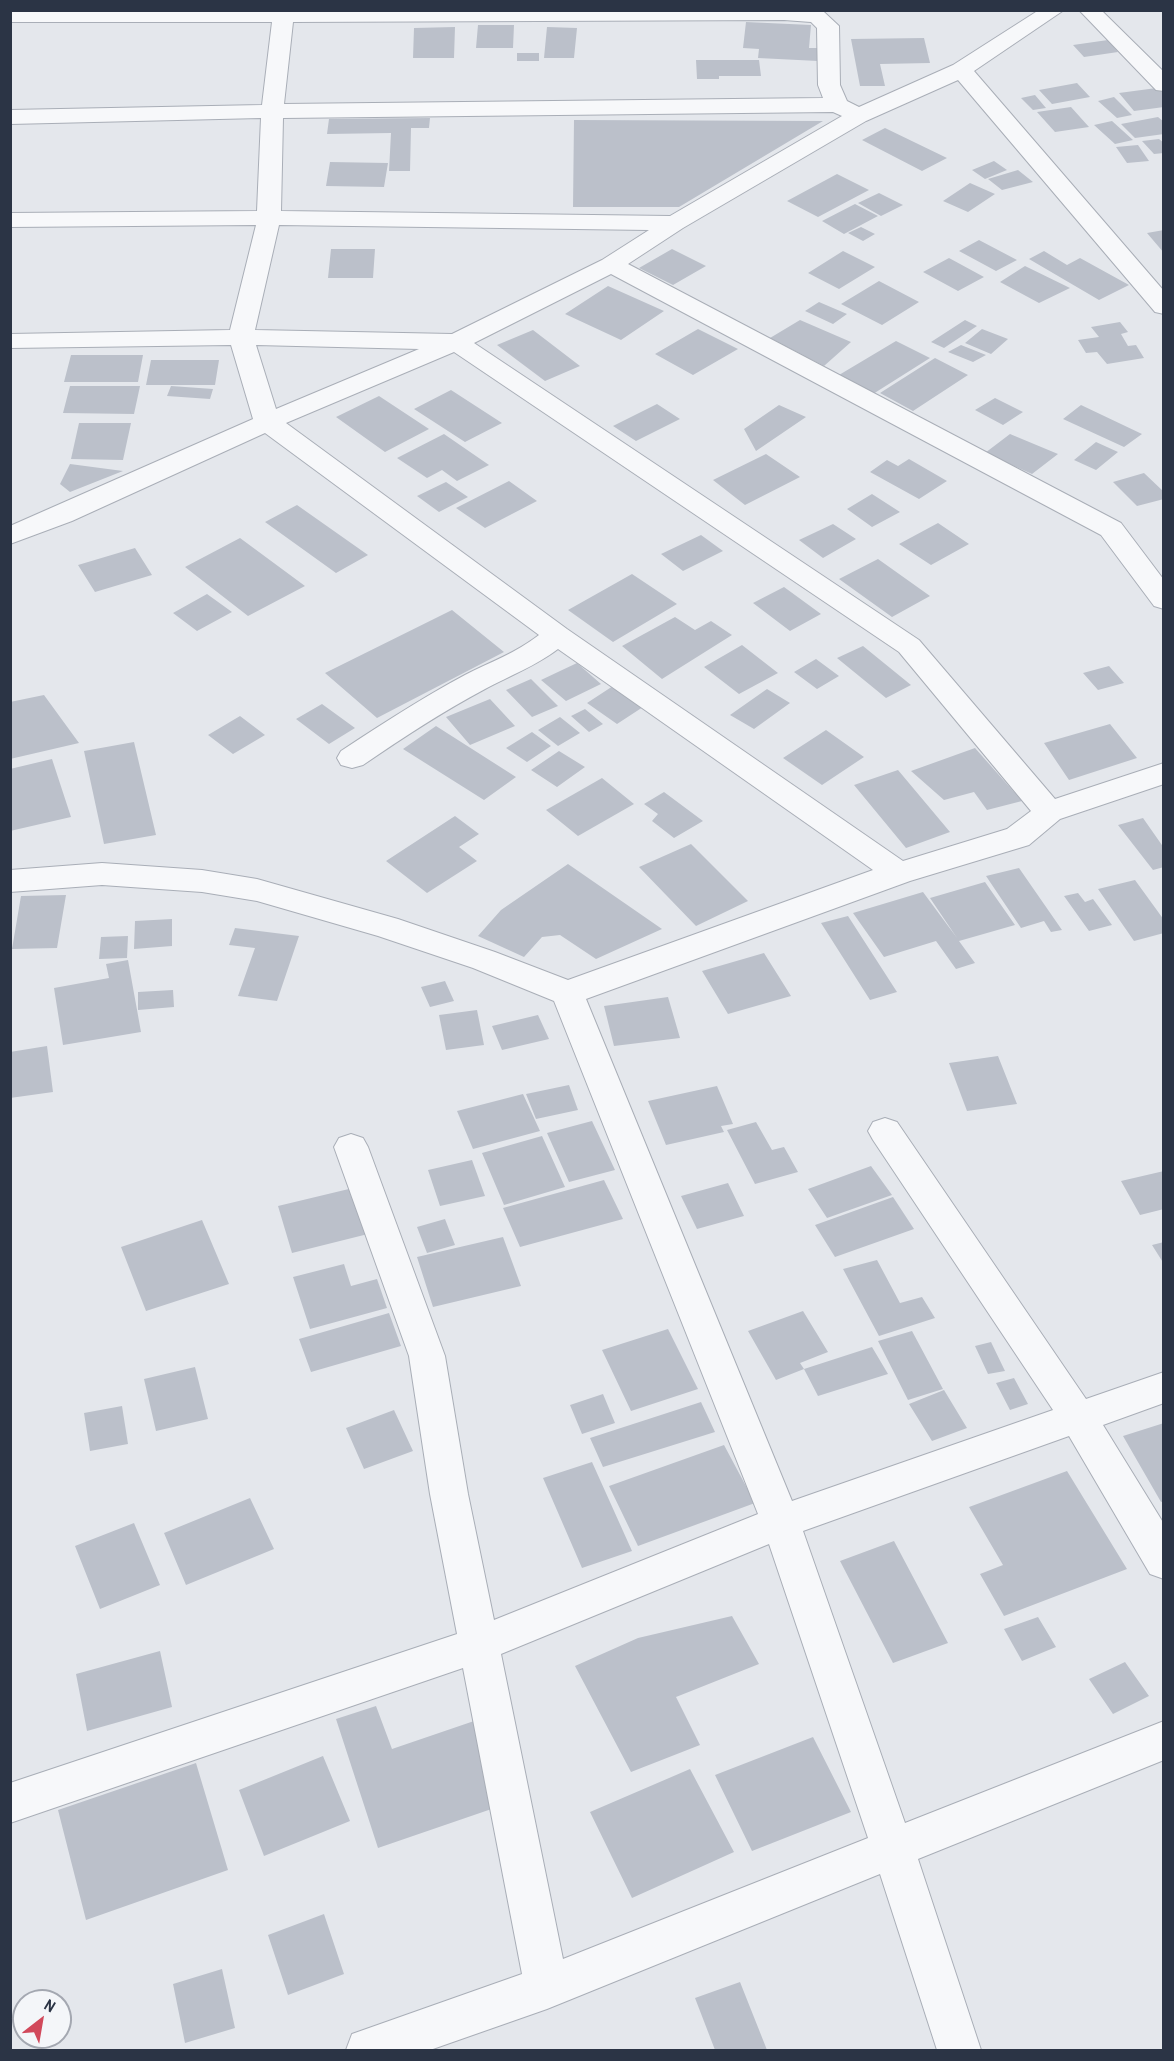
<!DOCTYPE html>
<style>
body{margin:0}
#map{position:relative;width:1174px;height:2061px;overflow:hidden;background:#e4e7ec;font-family:"Archivo Narrow",sans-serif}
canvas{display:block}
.frame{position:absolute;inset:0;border:12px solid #2b3445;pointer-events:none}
.north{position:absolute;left:12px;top:1989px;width:60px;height:60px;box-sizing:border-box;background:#f4f6f9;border:2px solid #a4a8b1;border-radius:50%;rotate:31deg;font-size:16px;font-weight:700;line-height:24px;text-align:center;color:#2b3445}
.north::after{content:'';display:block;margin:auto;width:21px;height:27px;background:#d1495b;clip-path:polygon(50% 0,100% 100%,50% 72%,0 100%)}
</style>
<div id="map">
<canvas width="1174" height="2061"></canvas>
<div class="frame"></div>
<div class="north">N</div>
</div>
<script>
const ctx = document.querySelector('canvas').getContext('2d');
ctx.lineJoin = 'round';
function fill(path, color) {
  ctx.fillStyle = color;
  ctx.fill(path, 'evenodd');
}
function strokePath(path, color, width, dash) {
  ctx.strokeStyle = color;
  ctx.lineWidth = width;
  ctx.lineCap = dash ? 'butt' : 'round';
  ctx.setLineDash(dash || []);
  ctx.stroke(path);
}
fill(new Path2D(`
 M746,22L811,25L809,48H818V61L758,58L759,49L743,48Z
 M478,25H514L513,48H476Z
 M455,27L454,58H413L414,28Z
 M547,27L577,28L574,58H544Z
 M924,38L930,63L880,64L885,86H860L851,39Z
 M1108,40L1118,52L1084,57L1073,45Z
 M517,53H539V61H517Z
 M696,60H759L761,76H719V79H697Z
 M1077,83L1090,97L1052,104L1039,90Z
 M1164,87V107L1134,111L1119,93Z
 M1035,95L1046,108L1033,110L1021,98Z
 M1114,97L1132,115L1117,118L1098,101Z
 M1071,107L1089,127L1055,132L1037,112Z
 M1158,117L1164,122V134L1135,138L1121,124Z
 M430,118L429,128H411L410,171H389L391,133L327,134L329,119Z
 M574,120L823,121L679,207H573Z
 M1112,121L1133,140L1115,144L1094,125Z
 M885,128L947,158L922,171L862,140Z
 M1159,139L1164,143V153L1154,154L1142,141Z
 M1138,145L1149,161L1127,163L1116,147Z
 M994,161L1007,170L985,179L972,170Z
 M330,162L388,163L384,187L326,186Z
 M1018,170L1033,182L1002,190L988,179Z
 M837,174L869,190L818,217L787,201Z
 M970,183L995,194L968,212L943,201Z
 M879,193L903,205L881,216L858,203Z
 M855,204L878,216L844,234L822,221Z
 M861,227L875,234L863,241L848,233Z
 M1164,230V253L1147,233Z
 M979,240L1017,260L996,271L959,251Z
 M331,249H375L373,278H328Z
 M672,249L706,266L673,285L639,268Z
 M843,251L875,267L839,289L808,273Z
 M1044,251L1067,265L1080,258L1129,285L1099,300L1029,259Z
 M949,258L984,277L958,291L923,272Z
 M1025,266L1070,288L1039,303L1000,282Z
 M879,281L919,302L882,325L841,304Z
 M608,286L664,311L621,340L565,314Z
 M819,302L847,314L833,324L805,311Z
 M800,320L851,342L824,366L770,338Z
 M965,320L977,326L944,348L931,342Z
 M1120,322L1128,332L1121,334L1128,346L1136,345L1144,358L1107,364L1097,352L1086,353L1078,340L1099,337L1091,327Z
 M698,329L738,349L693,375L655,354Z
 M982,329L1008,339L991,354L965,343Z
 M533,330L580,366L545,381L497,345Z
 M896,341L930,358L873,394L839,375Z
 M961,345L986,355L973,362L948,352Z
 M71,355H143L138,382H64Z
 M935,358L968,375L913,411L880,393Z
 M151,360H219L215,385H146Z
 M70,386H140L134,414L63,413Z
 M171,386L213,389L210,399L167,396Z
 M451,390L502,423L465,442L414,409Z
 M379,396L429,429L385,452L336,417Z
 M995,398L1023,412L1003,425L975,410Z
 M657,404L680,419L636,441L613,426Z
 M779,405L806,417L756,451L744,429Z
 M1081,405L1142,434L1124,447L1063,419Z
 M79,423H131L123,460L71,459Z
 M444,434L489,465L457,481L442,470L427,478L397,458Z
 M1010,434L1058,454L1032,474L985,453Z
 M1096,442L1118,452L1096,470L1074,460Z
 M766,454L800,477L745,505L713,480Z
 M909,459L947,481L919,499L870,472L887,460L898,466Z
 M70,464L123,471L70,492L60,484Z
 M1144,473L1164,492V499L1137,506L1113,482Z
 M509,481L537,501L485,528L456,508Z
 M446,482L468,497L439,512L417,496Z
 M872,494L900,512L872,527L847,509Z
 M297,505L368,555L336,573L265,522Z
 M938,523L969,544L931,565L899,544Z
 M833,524L856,539L823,558L799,540Z
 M701,535L723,551L683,571L661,554Z
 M240,538L305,586L248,616L185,567Z
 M135,548L152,575L95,592L78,565Z
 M878,559L930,596L892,617L839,579Z
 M632,574L677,604L613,642L568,610Z
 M784,587L821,614L790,631L753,603Z
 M207,594L232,612L197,631L173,613Z
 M452,610L504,652L377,718L325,673Z
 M675,617L695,630L711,621L732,635L662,679L622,646Z
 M742,645L778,673L739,694L704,667Z
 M863,646L911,685L886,698L837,658Z
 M816,659L839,676L817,689L794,672Z
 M577,663L601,684L566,701L541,680Z
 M1109,666L1124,683L1098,690L1083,673Z
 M531,679L558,706L532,717L506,690Z
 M613,686L643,707L617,724L587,703Z
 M767,689L790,703L754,729L730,715Z
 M44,695L79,743L10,759V702Z
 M490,699L515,726L470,745L446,717Z
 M322,704L355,728L329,744L296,719Z
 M585,709L603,724L589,732L571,716Z
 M240,716L265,735L233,754L208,735Z
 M560,717L580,733L558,746L538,730Z
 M1110,724L1137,758L1069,780L1044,743Z
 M436,726L516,777L484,800L403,749Z
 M826,730L864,757L822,785L783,758Z
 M532,732L551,746L527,762L506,748Z
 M134,742L156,835L104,844L84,751Z
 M975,748L1022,801L987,810L974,792L944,800L911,771Z
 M559,751L585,767L557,787L531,770Z
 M52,759L71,817L10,831V769Z
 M898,770L950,832L906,848L854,785Z
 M602,778L634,804L578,836L546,810Z
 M664,792L703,821L674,838L652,821L658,814L644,804Z
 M455,816L479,834L459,847L477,861L427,893L386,861Z
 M1143,818L1164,848V867L1153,870L1118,825Z
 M691,844L748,901L696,926L639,867Z
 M568,864L662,929L596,959L560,935L542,937L524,957L478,936L501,910Z
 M1019,868L1062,930L1051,932L1044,921L1021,928L986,876Z
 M1135,880L1164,920V933L1134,941L1098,889Z
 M985,882L1015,925L959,941L975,963L956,969L936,941L884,957L853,913L923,892L957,938L930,898Z
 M1078,893L1085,902L1093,899L1112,925L1089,931L1064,896Z
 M66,895L57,948L12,949L21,896Z
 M848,916L897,992L870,1000L821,923Z
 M172,919V946L134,949L135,921Z
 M235,928L299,936L277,1001L238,996L255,948L229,945Z
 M128,936L127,958L99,959L101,937Z
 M764,953L791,996L728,1014L702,971Z
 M128,960L141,1032L63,1045L54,988L109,978L106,964Z
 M445,981L454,1001L430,1007L421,987Z
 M173,990L174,1007L138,1010V992Z
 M668,997L680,1038L614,1046L604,1006Z
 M477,1010L484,1045L446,1050L439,1015Z
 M538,1015L549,1039L502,1050L492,1026Z
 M47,1046L53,1092L10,1098V1052Z
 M998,1056L1017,1104L967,1111L949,1063Z
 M569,1085L578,1110L536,1119L526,1094Z
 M717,1086L733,1124L721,1126L724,1132L666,1145L648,1101Z
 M523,1094L540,1131L473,1149L457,1111Z
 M592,1121L615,1170L569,1182L547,1133Z
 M756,1122L772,1150L784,1147L798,1172L755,1184L727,1130Z
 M542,1136L565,1187L504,1205L482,1153Z
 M472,1160L485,1196L440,1206L428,1170Z
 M871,1166L892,1195L827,1218L808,1189Z
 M1164,1171V1209L1140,1215L1121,1181Z
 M604,1180L623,1219L520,1247L503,1208Z
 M728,1183L744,1216L697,1229L681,1196Z
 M353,1188L368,1234L292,1253L278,1206Z
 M893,1197L914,1229L835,1257L815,1225Z
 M445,1219L455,1245L427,1253L417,1227Z
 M202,1220L229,1284L146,1311L121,1247Z
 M503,1237L521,1286L433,1307L417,1257Z
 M1164,1242V1264L1152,1245Z
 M877,1260L900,1303L922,1297L935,1318L879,1336L843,1269Z
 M344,1264L351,1286L377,1279L387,1308L310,1329L293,1277Z
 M803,1311L828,1352L800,1363L804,1369L872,1347L888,1374L818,1396L804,1369L776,1380L748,1331Z
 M389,1313L401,1346L311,1372L299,1339Z
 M668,1329L698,1389L631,1411L602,1350Z
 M912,1331L943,1389L908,1400L878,1341Z
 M991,1342L1005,1371L988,1374L975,1346Z
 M195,1367L208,1419L156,1431L144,1379Z
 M1014,1378L1028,1404L1010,1410L996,1383Z
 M944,1390L967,1428L932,1441L909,1404Z
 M603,1394L615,1423L582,1434L570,1405Z
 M701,1402L715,1432L603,1467L590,1438Z
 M122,1406L128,1444L90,1451L84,1413Z
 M394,1410L413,1451L364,1469L346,1428Z
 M1164,1423V1501L1161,1502L1123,1436Z
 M724,1445L755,1503L638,1546L609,1486Z
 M592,1462L632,1551L582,1568L543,1478Z
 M1067,1471L1127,1569L1004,1616L980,1574L1003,1565L969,1507Z
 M250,1498L274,1549L186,1585L164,1533Z
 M134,1523L160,1585L100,1609L75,1546Z
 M894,1541L948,1643L893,1663L840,1561Z
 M732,1616L759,1664L676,1697L700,1745L631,1772L575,1666L638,1638Z
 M1038,1617L1056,1647L1022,1661L1004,1629Z
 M160,1651L172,1707L87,1731L76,1674Z
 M1125,1662L1149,1696L1113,1714L1089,1679Z
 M376,1706L392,1749L477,1720L509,1803L378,1848L336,1719Z
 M813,1737L851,1812L752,1851L715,1775Z
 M323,1756L350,1821L264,1856L239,1790Z
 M196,1763L228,1870L86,1920L58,1810Z
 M690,1769L734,1852L632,1898L590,1812Z
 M324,1914L344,1974L288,1995L268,1935Z
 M222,1969L235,2028L185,2043L173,1984Z
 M740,1982L767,2050H715L695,1998Z`), '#bbc0ca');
const street = new Path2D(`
 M10,10H820L824,12L839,26L840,85L847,101L859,107L953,65L1039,10H1064L974,71L1164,291V314L1155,312L958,80L866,121L683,228L628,264L1121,523L1164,580V609L1154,606L1101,535L611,274L474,343L919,640L1055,799L1164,763V784L1060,819L1029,845L910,881L586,999L792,1501L1053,1410L873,1140L868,1131L873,1122L885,1118L897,1122L1086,1399L1164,1372V1403L1103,1425L1164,1524V1579L1150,1574L1069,1436L803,1531L905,1823L1164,1721V1760L918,1859L981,2050H937L880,1874L547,2009L430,2050H346L352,2034L522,1974L463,1668L10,1823V1783L457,1634L430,1494L409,1356L334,1147L339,1138L351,1134L363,1138L368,1147L445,1356L468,1494L494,1620L758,1514L554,1001L473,968L378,936L257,901L202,892L102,885L10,892V870L102,863L202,870L257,879L398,919L495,952L568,980L873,870L558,649C536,666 509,676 485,689C442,712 402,738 363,765L352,768L341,765L337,758L341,751C382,724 422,698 465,675C490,662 516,653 539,635L265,433L72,521L10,544V526L253,419L231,345L10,348V334L230,330L256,225L10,227V213L257,211L261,118L10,124V110L262,105L272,22H10ZM784,20L811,22L817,28L818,85L823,98L284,104L293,22ZM833,112L842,116L670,216L281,211L283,118ZM279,225L649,230L602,260L452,334L255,330ZM256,345L419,349L276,409ZM454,352L899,652L1031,811L1007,829L903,861L567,629L286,423ZM769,1544L868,1838L563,1959L501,1654Z
 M1079,10H1101L1164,72V91L1156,90Z`);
strokePath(street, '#a9aeb7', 2);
fill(street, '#f7f8fa');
</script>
